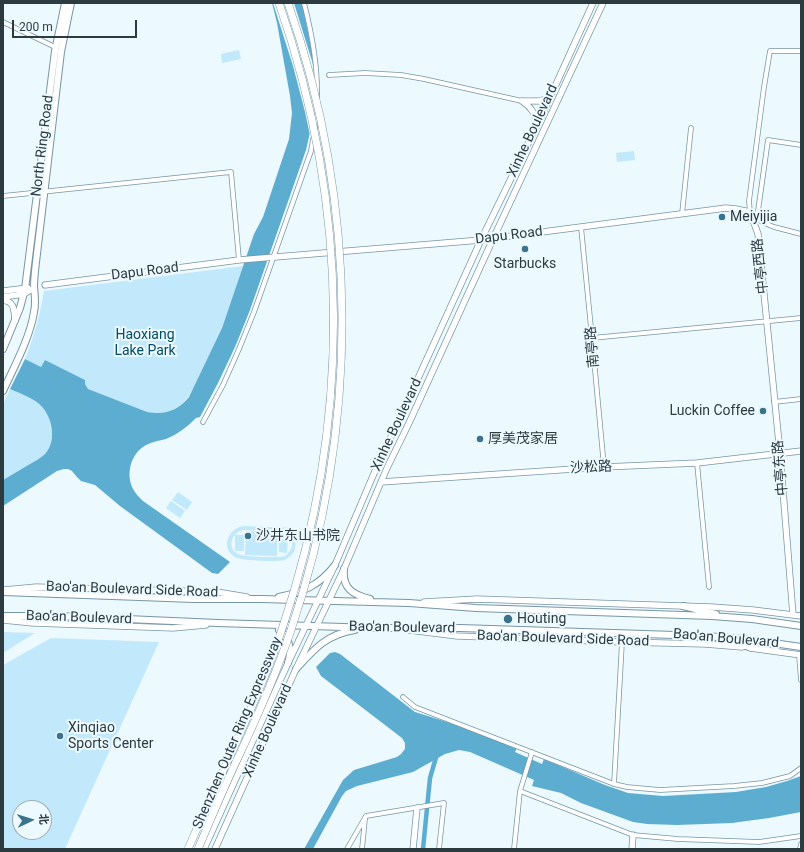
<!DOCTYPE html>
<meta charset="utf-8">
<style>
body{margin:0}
#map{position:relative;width:804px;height:852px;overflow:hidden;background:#ecf9ff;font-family:Roboto,"Noto Sans SC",sans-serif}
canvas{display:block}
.frame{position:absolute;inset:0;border:4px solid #2d3a40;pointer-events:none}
.north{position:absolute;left:12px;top:800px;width:40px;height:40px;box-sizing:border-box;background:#ecf9ff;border:1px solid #a0adb3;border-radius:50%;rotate:86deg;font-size:11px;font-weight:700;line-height:16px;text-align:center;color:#2d3a40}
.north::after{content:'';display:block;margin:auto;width:14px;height:18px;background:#39738c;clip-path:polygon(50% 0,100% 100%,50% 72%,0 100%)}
.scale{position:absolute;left:12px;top:20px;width:125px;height:18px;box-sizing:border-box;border:2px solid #2d3a40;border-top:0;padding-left:5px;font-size:12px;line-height:14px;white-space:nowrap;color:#2d3a40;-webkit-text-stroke:3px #ecf9ff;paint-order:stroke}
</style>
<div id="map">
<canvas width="804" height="852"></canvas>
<div class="frame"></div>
<div class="north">北</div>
<div class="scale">200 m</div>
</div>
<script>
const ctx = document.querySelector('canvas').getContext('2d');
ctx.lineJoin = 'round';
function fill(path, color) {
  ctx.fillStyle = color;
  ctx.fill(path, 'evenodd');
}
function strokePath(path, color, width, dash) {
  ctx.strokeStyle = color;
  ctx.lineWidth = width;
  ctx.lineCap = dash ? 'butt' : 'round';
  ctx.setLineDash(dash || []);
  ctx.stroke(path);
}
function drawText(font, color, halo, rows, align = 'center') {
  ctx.font = font + ' Roboto,"Noto Sans SC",sans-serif';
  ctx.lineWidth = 4;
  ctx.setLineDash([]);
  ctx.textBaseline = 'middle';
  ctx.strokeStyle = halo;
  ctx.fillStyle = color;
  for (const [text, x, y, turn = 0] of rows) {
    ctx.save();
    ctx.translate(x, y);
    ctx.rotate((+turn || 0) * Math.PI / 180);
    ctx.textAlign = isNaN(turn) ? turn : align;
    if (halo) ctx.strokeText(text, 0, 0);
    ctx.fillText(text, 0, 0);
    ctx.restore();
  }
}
fill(new Path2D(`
 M239,50L241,59L222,63L221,54Z
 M634,151L635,160L617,162L616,153Z
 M243,266L222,328L193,389C181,411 162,418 139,410L88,389L85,384V380L45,360L41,367L25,359C34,337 40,315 44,291Z
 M10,389C19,393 30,397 38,403C52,414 58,440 45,454C41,458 35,461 30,464C21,469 12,475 3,480V405Z
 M178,492L192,502L187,510L172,500Z
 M171,501L185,511L180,518L166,508Z
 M244,526L296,528V532H290C295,537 297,545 294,552C292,555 288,558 285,560C278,562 241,561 235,557C220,548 228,528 244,526ZM242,530L282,531C288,534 293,539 292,546C291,550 288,554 285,556C279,558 242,557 238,554C227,548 231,534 242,530Z
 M246,531L278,532L277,556L245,555Z
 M235,535H244V551H235Z
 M279,536H288L287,553L279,552Z
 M3,632L35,633L3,653Z
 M51,638L159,642L65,849H3V665ZM20,808H44V832H20Z`), '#c1e8fb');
fill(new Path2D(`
 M272,3H302L311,47L314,70L311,128L306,150L250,310L235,347L218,383L200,417L196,418C187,427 178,434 166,439C158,441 150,442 143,447C130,456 126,475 133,489C136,494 139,497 143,501L230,562L218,574L212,573L120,506L95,485L81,481L77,477L72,471L68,469H64L57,471L3,506V480C12,475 21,469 30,464C35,461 41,458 45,454C58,440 52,414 38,403C30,397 19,393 10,389L25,359L41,367L45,360L85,380V384L88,389L147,412C165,415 177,411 189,397L222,328L254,234L263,217L289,139L292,113L290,96L277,23Z
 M335,652L340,654L411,709L415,712L476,731L517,748L515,752L542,764L544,759L605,785L628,793L663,796L736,792L766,787L787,781L801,776V812L769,818L732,823L677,825L647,824L633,822L581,803L561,793L532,786L534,780L470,752L459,750L445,754L413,772L357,786L346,791L342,796L313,849H304L343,780L354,770L397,757L401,754L405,749V743L402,738L321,676L316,667L330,653Z`), '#5dadd1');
fill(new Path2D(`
 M273,3H294L312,61L316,76V105L311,140L305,112L293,66Z`), '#ecf9ff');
strokePath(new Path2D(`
 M423,849L430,778L437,754`), '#5dadd1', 4.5);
const street = new Path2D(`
 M304,3C312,34 318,65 317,97
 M3,22L55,47
 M801,51H770L764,87L749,201L750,212L762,222L774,227L801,234
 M329,75L365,73L401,75L424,79L522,101
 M315,129L317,114
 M3,196L231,172L239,260
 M682,214L691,128
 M757,218L768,140L801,145
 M581,227L592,338L604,467
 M592,338L801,318
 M774,402L801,399
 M203,422L223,385L239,349L254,312L311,151L313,139
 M697,463L709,587
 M799,655L801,680
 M403,697L415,707L614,784L627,787L660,790L734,786L762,783L790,776L801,768
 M614,784L622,642
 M520,791L633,835L678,839L759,842L801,836
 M347,849L366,816L444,803L439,849
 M362,849L365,819
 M514,849L520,791L532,752
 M800,849L801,844`);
const secondary = new Path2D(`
 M522,101C531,107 535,113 537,124
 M522,101H539L549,98
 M45,285L239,260L481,240L726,208L736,209L750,212L758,234L780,453L793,615
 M3,291L28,288
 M3,297L24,294L34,288
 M3,300C15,302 14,310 15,321
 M381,482L604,467L697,463L801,451
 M4,590L36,587L217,592L247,597
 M424,602L477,599L712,607L753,610L801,616
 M3,620L33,623L173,628L206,625
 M409,630L457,636L622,642L705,644L742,647
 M750,648L801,655
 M204,849L288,663L335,565L378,464L400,418L481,240L542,115L593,3
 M215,849L296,669L344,569L387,468L409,423L493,239L603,3
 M413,849L417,808
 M632,849L633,835`);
const primary = new Path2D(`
 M3,349L20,308L25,289L55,51L65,3
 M3,391C14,367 30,338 34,312C36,304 35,296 34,287C34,279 35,271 36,262L61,52L71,3
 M344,569C342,588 353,595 370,599
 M3,592L194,599H261L409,603L476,608L712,616L752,619L801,626
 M279,597C303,592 319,586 335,565
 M683,606L716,614
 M3,616H58L218,623L374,628H460L705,636L745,639L801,647
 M279,630C290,638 292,651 288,663
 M722,640L754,648
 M296,669C314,649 327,634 355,630`);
strokePath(street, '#7796a4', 5.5);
strokePath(secondary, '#7796a4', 7);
strokePath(primary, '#7796a4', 8);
strokePath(street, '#fff', 4);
strokePath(secondary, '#fff', 5.5);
strokePath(primary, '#fff', 6);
const highwayBridge = new Path2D(`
 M188,849C201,819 214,790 228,760C248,716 268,672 283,626C352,421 350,207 279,3
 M198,849C210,821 222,792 235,764C256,720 275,677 291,630C360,426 359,207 288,3`);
strokePath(highwayBridge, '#7796a4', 8, []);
strokePath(highwayBridge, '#fff', 7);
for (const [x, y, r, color] of [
 [722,217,4,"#39738c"],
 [525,249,4,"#39738c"],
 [763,411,4,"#39738c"],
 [480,439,4,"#39738c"],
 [248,536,4,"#39738c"],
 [508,619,5,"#39738c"],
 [60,736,4,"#39738c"]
]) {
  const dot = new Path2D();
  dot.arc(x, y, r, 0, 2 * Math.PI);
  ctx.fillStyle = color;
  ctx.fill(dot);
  strokePath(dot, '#ecf9ff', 1.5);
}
drawText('14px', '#2d3a40', '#ecf9ff', [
 ["Xinhe Boulevard",533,131,-65],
 ["North Ring Road",43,146,-83],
 ["Dapu Road",509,236,-7],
 ["中亭西路",761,266,-96],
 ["Dapu Road",145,272,-7],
 ["南亭路",593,347,-95],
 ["Xinhe Boulevard",397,425,-65],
 ["沙松路",591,468,-3],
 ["中亭东路",781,468,-95],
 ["Bao'an Boulevard Side Road",132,590,2],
 ["Bao'an Boulevard",79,618,2],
 ["Bao'an Boulevard",402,628,1],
 ["Bao'an Boulevard Side Road",563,639,2],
 ["Bao'an Boulevard",726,639,5],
 ["Xinhe Boulevard",268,731,-66],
 ["Shenzhen Outer Ring Expressway",238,733,-67]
]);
drawText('14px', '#2d3a40', '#ecf9ff', [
 ["Meiyijia",730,217],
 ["Starbucks",525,264,"center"],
 ["Luckin Coffee",755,411,"right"],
 ["厚美茂家居",488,439],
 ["沙井东山书院",256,536],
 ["Houting",517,619],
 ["Xinqiao",68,728],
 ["Sports Center",68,744]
], 'left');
drawText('14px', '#054c65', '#ecf9ff', [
 ["Haoxiang",145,335],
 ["Lake Park",145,351]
]);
</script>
